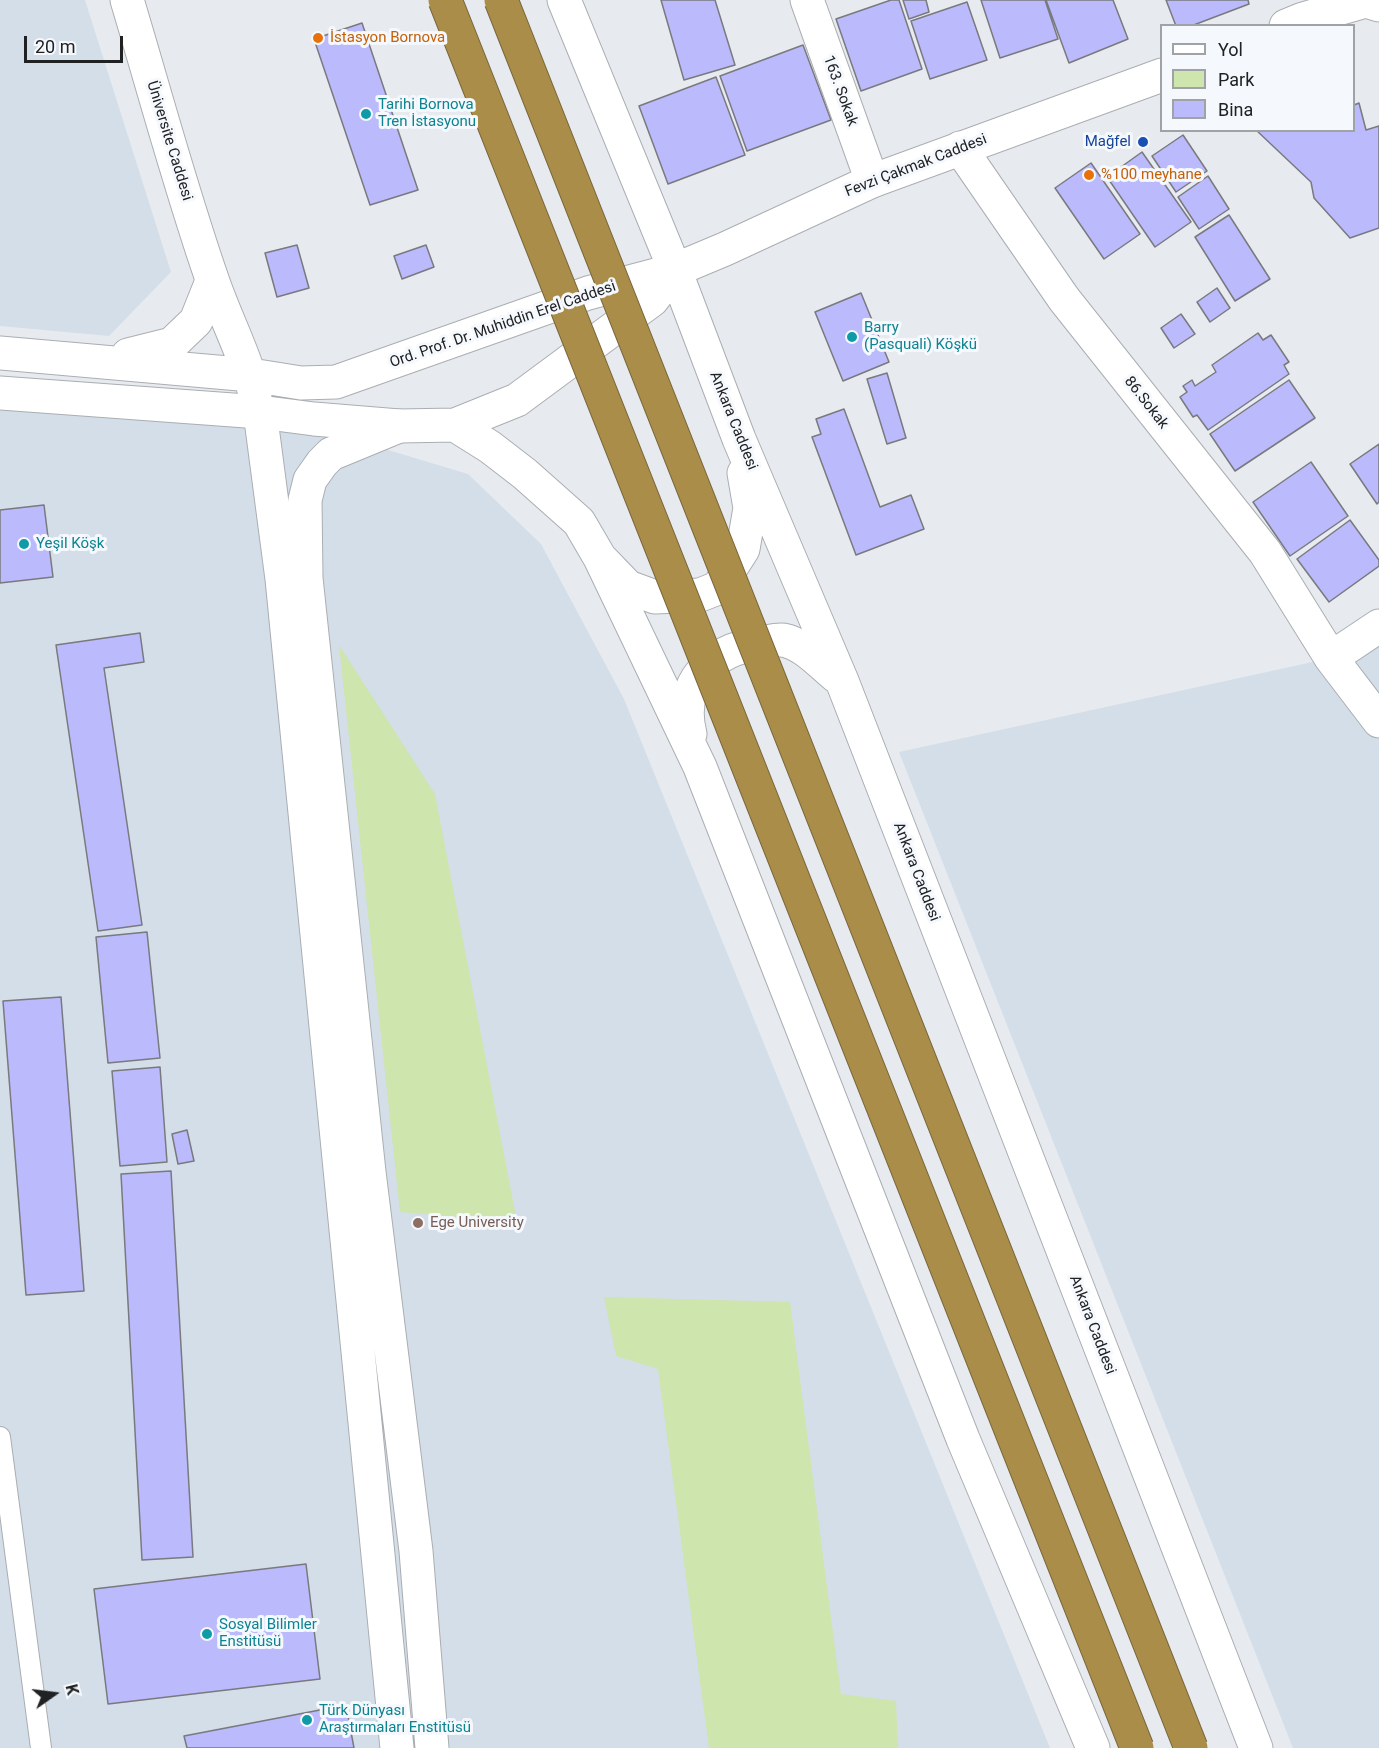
<!DOCTYPE html>
<meta charset="utf-8">
<style>
body{margin:0}
#map{position:relative;width:1379px;height:1748px;overflow:hidden;background:#e7ebf0;font-family:Roboto,sans-serif}
canvas{display:block}
.legend{position:absolute;left:1160px;top:24px;width:195px;height:108px;box-sizing:border-box;background:#f5f9fd;border:2px solid #a0a3a6;margin:0;padding:8px 10px;list-style:none;font-size:18px;color:#202123}
.legend li{display:flex;align-items:center;gap:12px;height:30px}
.legend b{width:30px;border:2px solid #a0a3a6}
.north{position:absolute;left:24px;top:1664px;width:60px;height:60px;-webkit-text-stroke:4px #f5f9fd;paint-order:stroke;rotate:76deg;font-size:16px;font-weight:700;line-height:24px;text-align:center;color:#202123}
.north::after{content:'';display:block;margin:auto;width:21px;height:27px;background:#202123;clip-path:polygon(50% 0,100% 100%,50% 72%,0 100%)}
.scale{position:absolute;left:24px;top:36px;width:99px;height:27px;box-sizing:border-box;border:3px solid #202123;border-top:0;padding-left:8px;font-size:18px;line-height:21px;white-space:nowrap;color:#202123;-webkit-text-stroke:4px #f5f9fd;paint-order:stroke}
</style>
<div id="map">
<canvas width="1379" height="1748"></canvas>
<ul class="legend">
<li><b style="height:8px;background:#fff"></b>Yol</li>
<li><b style="height:16px;background:#cee5ad"></b>Park</li>
<li><b style="height:16px;background:#bbbafc"></b>Bina</li>
</ul>
<div class="north">K</div>
<div class="scale">20 m</div>
</div>
<script>
const ctx = document.querySelector('canvas').getContext('2d');
ctx.lineJoin = 'round';
function fill(path, color) {
  ctx.fillStyle = color;
  ctx.fill(path, 'evenodd');
}
function strokePath(path, color, width, dash) {
  ctx.strokeStyle = color;
  ctx.lineWidth = width;
  ctx.lineCap = dash ? 'butt' : 'round';
  ctx.setLineDash(dash || []);
  ctx.stroke(path);
}
function drawText(font, color, halo, rows, align = 'center') {
  ctx.font = font + ' Roboto,sans-serif';
  ctx.lineWidth = 6;
  ctx.setLineDash([]);
  ctx.textBaseline = 'middle';
  ctx.strokeStyle = halo;
  ctx.fillStyle = color;
  for (const [text, x, y, turn = 0] of rows) {
    ctx.save();
    ctx.translate(x, y);
    ctx.rotate((+turn || 0) * Math.PI / 180);
    ctx.textAlign = isNaN(turn) ? turn : align;
    if (halo) ctx.strokeText(text, 0, 0);
    ctx.fillText(text, 0, 0);
    ctx.restore();
  }
}
fill(new Path2D(`
 M0,0H85L171,272L109,336L0,326Z
 M0,405L315,428L468,474L541,544L624,699L1050,1748H0Z
 M1379,627V1748H1293L899,752L1331,658Z`), '#d4dee8');
fill(new Path2D(`
 M339,645L435,794L517,1222L400,1212Z
 M604,1297L790,1302L841,1694L896,1701L898,1748H709L658,1369L616,1356Z`), '#cee5ad');
const building = new Path2D(`
 M661,0H715L735,65L684,80Z
 M891,0H899L922,69L861,91L836,19Z
 M903,0H926L929,12L909,19Z
 M981,0H1045L1058,39L1000,58Z
 M1046,0H1113L1128,39L1069,63Z
 M1166,0H1248L1249,4L1191,26H1176Z
 M967,2L987,60L930,79L911,21Z
 M362,23L418,190L370,205L314,39Z
 M803,45L831,120L747,151L720,76Z
 M716,77L745,155L668,184L639,106Z
 M1359,103L1366,130L1379,126V228L1350,238L1314,198L1311,182L1256,130H1354V105Z
 M1183,135L1207,171L1176,192L1152,156Z
 M1142,152L1191,222L1155,247L1107,177Z
 M1091,163L1140,234L1104,259L1055,188Z
 M1208,176L1229,209L1199,229L1178,197Z
 M1229,215L1270,279L1235,301L1195,237Z
 M297,245L309,288L277,297L265,253Z
 M426,245L434,267L402,279L394,256Z
 M1217,288L1230,308L1210,322L1197,302Z
 M861,293L889,362L843,381L815,312Z
 M1181,314L1195,334L1174,348L1161,328Z
 M1258,333L1263,340L1271,335L1289,362L1284,365L1289,374L1208,430L1197,415L1193,417L1180,397L1187,392L1183,386L1192,380L1195,386L1216,372L1212,365Z
 M887,373L906,438L887,444L867,379Z
 M1289,380L1315,418L1235,471L1210,434Z
 M844,409L880,507L911,495L924,529L856,555L812,437L821,434L816,419Z
 M1379,444V502L1377,504L1350,464Z
 M1311,462L1348,516L1290,556L1253,502Z
 M44,505L53,577L0,583V510Z
 M1350,520L1379,560V566L1329,602L1297,559Z
 M140,633L144,662L104,668L142,925L98,931L56,645Z
 M147,932L160,1058L108,1063L96,937Z
 M61,997L84,1291L26,1295L3,1001Z
 M160,1067L167,1162L120,1166L112,1071Z
 M187,1130L194,1161L178,1164L172,1134Z
 M171,1171L193,1557L142,1560L121,1174Z
 M306,1564L320,1679L108,1704L94,1589Z
 M346,1705L354,1748H187L184,1736Z`);
fill(building, '#bbbafc');
strokePath(building, '#79797e', 1.5);
const lane = new Path2D(`
 M0,1437L41,1748`);
const street = new Path2D(`
 M807,0L872,181
 M960,148L1064,299L1265,552L1331,658L1379,626
 M260,412L282,579L397,1748
 M399,426L331,454L322,463L310,480L305,500L306,578L369,1172L416,1551L432,1748
 M1331,658L1379,721`);
const secondary = new Path2D(`
 M127,0C155,93 180,187 212,279C225,318 245,354 255,394
 M564,0L675,270L739,439L842,681L1256,1748
 M1286,26L1303,19L1366,1L1379,5
 M0,353L251,375L301,383L336,382L588,293L675,270L725,249L872,181L1162,75
 M128,355L172,344L196,321L212,281
 M0,393L260,412L314,419L399,426L455,425L517,400L652,300L675,270
 M455,425L490,447L525,474L579,522L600,558L628,587L655,597L700,595L718,588L743,549L750,508L744,473
 M600,558L700,767L963,1439L1093,1748
 M690,734C677,683 712,650 760,643C767,642 777,639 783,640C804,644 821,664 836,676`);
strokePath(lane, '#aaaeb2', 22);
strokePath(street, '#aaaeb2', 35);
strokePath(secondary, '#aaaeb2', 35);
strokePath(lane, '#fff', 20);
strokePath(street, '#fff', 33);
strokePath(secondary, '#fff', 33);
const highwayBridge = new Path2D(`
 M445,0L1137,1748
 M501,0L1191,1748`);
strokePath(highwayBridge, '#7a673c', 35, []);
strokePath(highwayBridge, '#aa8d49', 33);
for (const [x, y, r, color] of [
 [318,38,6,"#e8710a"],
 [366,114,6,"#0f9aa8"],
 [1143,142,6,"#1a4fb4"],
 [1089,175,6,"#e8710a"],
 [852,337,6,"#0f9aa8"],
 [24,544,6,"#0f9aa8"],
 [418,1223,6,"#8d6e63"],
 [207,1634,6,"#0f9aa8"],
 [307,1720,6,"#0f9aa8"]
]) {
  const dot = new Path2D();
  dot.arc(x, y, r, 0, 2 * Math.PI);
  ctx.fillStyle = color;
  ctx.fill(dot);
  strokePath(dot, '#f5f9fd', 2);
}
drawText('15px', '#c56008', '#f5f9fd', [
 ["İstasyon Bornova",330,38],
 ["%100 meyhane",1101,175]
], 'left');
drawText('15px', '#202123', '#f5f9fd', [
 ["163. Sokak",840,91,70],
 ["Üniversite Caddesi",169,141,73],
 ["Fevzi Çakmak Caddesi",916,166,-21],
 ["Ord. Prof. Dr. Muhiddin Erel Caddesi",503,325,-19],
 ["86.Sokak",1146,403,52],
 ["Ankara Caddesi",733,421,68],
 ["Ankara Caddesi",916,872,69],
 ["Ankara Caddesi",1092,1325,69]
]);
drawText('15px', '#0d838f', '#f5f9fd', [
 ["Tarihi Bornova",378,105],
 ["Tren İstasyonu",378,122],
 ["Barry",864,328],
 ["(Pasquali) Köşkü",864,345],
 ["Yeşil Köşk",36,544],
 ["Sosyal Bilimler",219,1625],
 ["Enstitüsü",219,1642],
 ["Türk Dünyası",319,1711],
 ["Araştırmaları Enstitüsü",319,1728]
], 'left');
drawText('15px', '#164399', '#f5f9fd', [
 ["Mağfel",1131,142]
], 'right');
drawText('15px', '#785e54', '#f5f9fd', [
 ["Ege University",430,1223]
], 'left');
</script>
